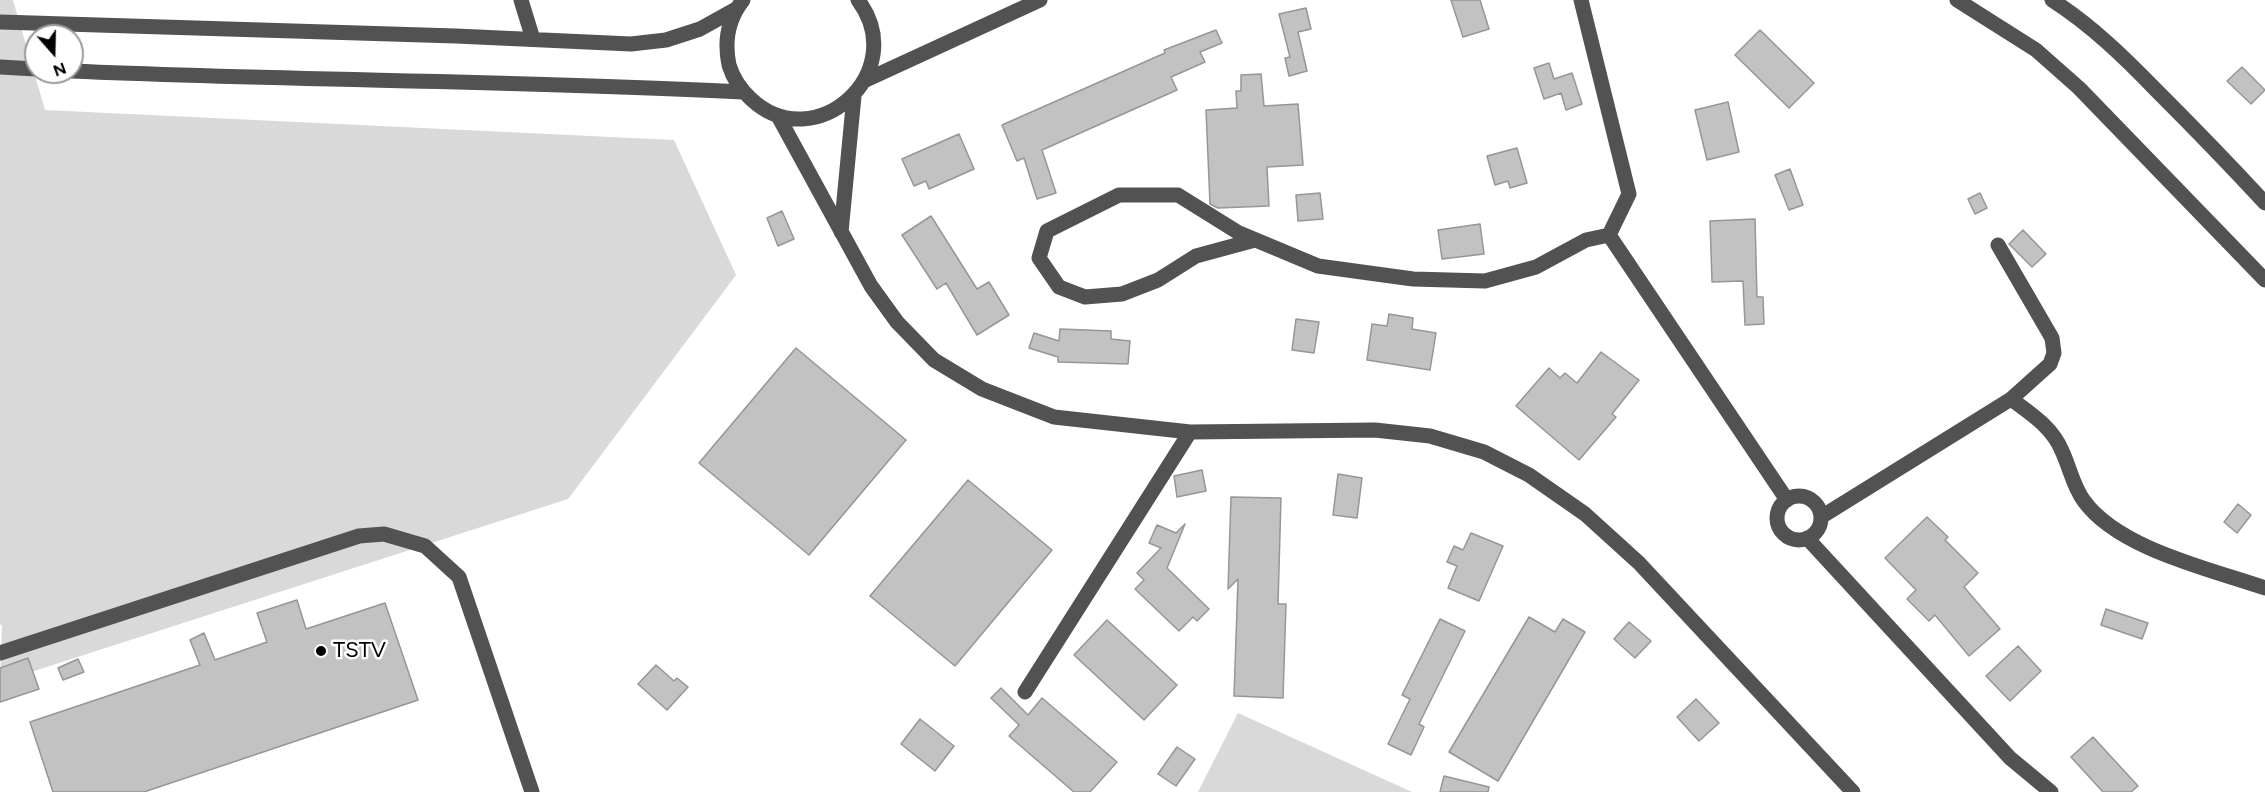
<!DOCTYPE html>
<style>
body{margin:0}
#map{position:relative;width:2265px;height:792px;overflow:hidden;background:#fff;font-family:Figtree,sans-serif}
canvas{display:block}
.north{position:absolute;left:24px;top:24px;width:60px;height:60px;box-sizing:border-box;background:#fff;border:2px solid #999;border-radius:50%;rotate:160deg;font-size:16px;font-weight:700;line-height:24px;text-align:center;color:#000}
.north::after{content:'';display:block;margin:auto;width:21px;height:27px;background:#000;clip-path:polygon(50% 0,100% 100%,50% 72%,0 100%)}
</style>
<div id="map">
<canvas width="2265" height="792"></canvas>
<div class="north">N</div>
</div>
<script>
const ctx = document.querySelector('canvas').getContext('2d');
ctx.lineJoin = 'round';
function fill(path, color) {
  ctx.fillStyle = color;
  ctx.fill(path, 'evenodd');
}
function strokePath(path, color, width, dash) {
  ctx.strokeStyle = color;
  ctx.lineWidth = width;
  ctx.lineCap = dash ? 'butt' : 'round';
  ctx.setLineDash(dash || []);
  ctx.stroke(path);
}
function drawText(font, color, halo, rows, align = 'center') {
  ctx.font = font + ' Figtree,sans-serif';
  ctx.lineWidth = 5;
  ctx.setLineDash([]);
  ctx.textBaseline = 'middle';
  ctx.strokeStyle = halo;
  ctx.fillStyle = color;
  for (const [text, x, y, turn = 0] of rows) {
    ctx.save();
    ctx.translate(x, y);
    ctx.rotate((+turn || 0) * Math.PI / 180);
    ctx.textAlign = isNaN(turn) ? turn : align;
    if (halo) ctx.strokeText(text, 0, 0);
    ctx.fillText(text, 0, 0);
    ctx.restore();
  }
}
fill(new Path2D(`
 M0,0H13L45,110L674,140L736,275L568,499L0,682L2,626L0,624Z
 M1238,713L1412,792H1198Z`), '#d9d9d9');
const building = new Path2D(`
 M1451,0H1480L1489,29L1463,37Z
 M1306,8L1311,29L1298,32L1307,71L1289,76L1285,58L1290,57L1279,14Z
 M1216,30L1222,43L1200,52L1205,62L1171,77L1177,90L1042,150L1056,193L1037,199L1024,158L1017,161L1002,125L1165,53L1164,50Z
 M1760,30L1814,83L1789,108L1735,55Z
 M1549,63L1554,79L1572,73L1582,104L1566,110L1561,93L1544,99L1534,68Z
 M2242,67L2265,90L2251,104L2227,81Z
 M1261,74L1264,106L1298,104L1303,165L1267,167L1269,206L1218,208L1210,204L1206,110L1237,108L1236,91H1241V75Z
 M1728,102L1739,152L1707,160L1695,110Z
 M959,134L974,169L929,189L926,181L914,186L902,159Z
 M1517,148L1527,183L1510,188L1508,181L1495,185L1487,156Z
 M1790,169L1803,205L1789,210L1775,175Z
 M1320,193L1323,219L1298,221L1296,195Z
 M1980,193L1987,208L1975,214L1968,199Z
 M782,211L794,239L778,246L767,218Z
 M931,216L977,289L989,282L1009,315L977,335L946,283L937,289L902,235Z
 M1755,219L1757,297H1763L1764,324L1745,325L1743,281L1712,282L1710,221Z
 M1480,224L1484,254L1442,259L1438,230Z
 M2023,230L2046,254L2032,267L2009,244Z
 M1389,314L1413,318L1412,329L1436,333L1430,370L1367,360L1372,324L1387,326Z
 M1296,319L1319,322L1314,353L1292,350Z
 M1060,329L1111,331V339L1130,341L1128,364L1058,362V357L1029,348L1034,333L1059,341Z
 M796,348L906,440L809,555L699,463Z
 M1601,352L1639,380L1612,414L1616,417L1579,460L1516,406L1549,368L1560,378L1565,373L1577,383Z
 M1202,470L1206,491L1177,497L1174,476Z
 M1338,474L1362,478L1357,518L1333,515Z
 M968,480L1052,550L955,666L870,596Z
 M1231,497L1281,498L1278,604H1286L1283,698L1234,696L1238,579L1228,589Z
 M2238,504L2251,515L2237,533L2224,522Z
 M1927,517L1948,537L1945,540L1978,573L1964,587L2000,629L1969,656L1935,615L1929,621L1907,599L1916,590L1885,558Z
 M1185,524L1167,568L1209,609L1197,621L1193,617L1179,631L1135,589L1144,580L1137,573L1161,548L1149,543L1157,525L1176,533Z
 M1471,533L1503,546L1479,601L1448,588L1457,566L1447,562L1454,546L1463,550Z
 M297,600L306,629L385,603L418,700L144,792H53L30,722L200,665L190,640L204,633L215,660L267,642L257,613Z
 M2106,609L2148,623L2142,639L2101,625Z
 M1529,617L1555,632L1563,619L1585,632L1498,781L1449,752Z
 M1440,619L1465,631L1419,724L1424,727L1411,755L1388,744L1410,699L1402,695Z
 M1107,620L1177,685L1144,720L1074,655Z
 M1629,622L1651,641L1635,658L1614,639Z
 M2018,646L2041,671L2010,701L1986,676Z
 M28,658L39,689L0,702V668Z
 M78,659L84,672L63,680L58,668Z
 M656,665L674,681L677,678L688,687L667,710L638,684Z
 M1001,688L1028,715L1042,698L1117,762L1090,792H1074L1009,736L1019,725L991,698Z
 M1696,699L1719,723L1699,741L1677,717Z
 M920,719L954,746L935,771L901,744Z
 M2093,737L2138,786L2131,792H2103L2071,757Z
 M1177,747L1195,759L1176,786L1158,774Z
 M1444,776L1489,787L1488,792H1440Z`);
fill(building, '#c2c2c2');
strokePath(building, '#969696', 1.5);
strokePath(new Path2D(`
 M521,0L533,39
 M743,0C728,19 724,41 729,65C733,78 741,90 751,99C815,159 912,72 858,0
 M1581,0L1629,194L1609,235
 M1957,0L2036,50L2079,88L2265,280
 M2052,0C2091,25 2124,57 2156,90C2193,127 2229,164 2265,203
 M0,22L456,36L631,44L666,40L700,29L736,9
 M0,67L36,69
 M72,71C295,81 519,80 743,92
 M866,80L1040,0
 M778,116L871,286L897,322L934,360L982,389L1054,417L1190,432L1375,430L1430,436L1484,452L1529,475L1585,514L1639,563L1853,792
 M841,232L854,96
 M1255,240L1196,256L1158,280L1122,294L1085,297L1059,287L1039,258L1047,231L1119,195H1178L1239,233L1318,266L1413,279L1485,281L1536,267L1586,240L1609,235L1787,500
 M2011,399C2031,414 2052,427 2062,451C2070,468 2073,486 2084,501C2119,549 2210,569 2265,588
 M1777 518a22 22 0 1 1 44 0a22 22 0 1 1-44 0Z
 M1821,517L2011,399L2050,364L2054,353L2052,338L1998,245
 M1807,538L2010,758L2051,792
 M0,653L359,536L384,534L425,546L459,577L532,792
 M1025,692L1190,432`), '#525252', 15);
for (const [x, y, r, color] of [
 [321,651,6,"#000"]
]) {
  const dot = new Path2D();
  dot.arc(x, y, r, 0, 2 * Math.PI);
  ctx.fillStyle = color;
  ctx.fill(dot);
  strokePath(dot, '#fff', 2);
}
drawText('22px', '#000', '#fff', [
 ["TSTV",333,651]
], 'left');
</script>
